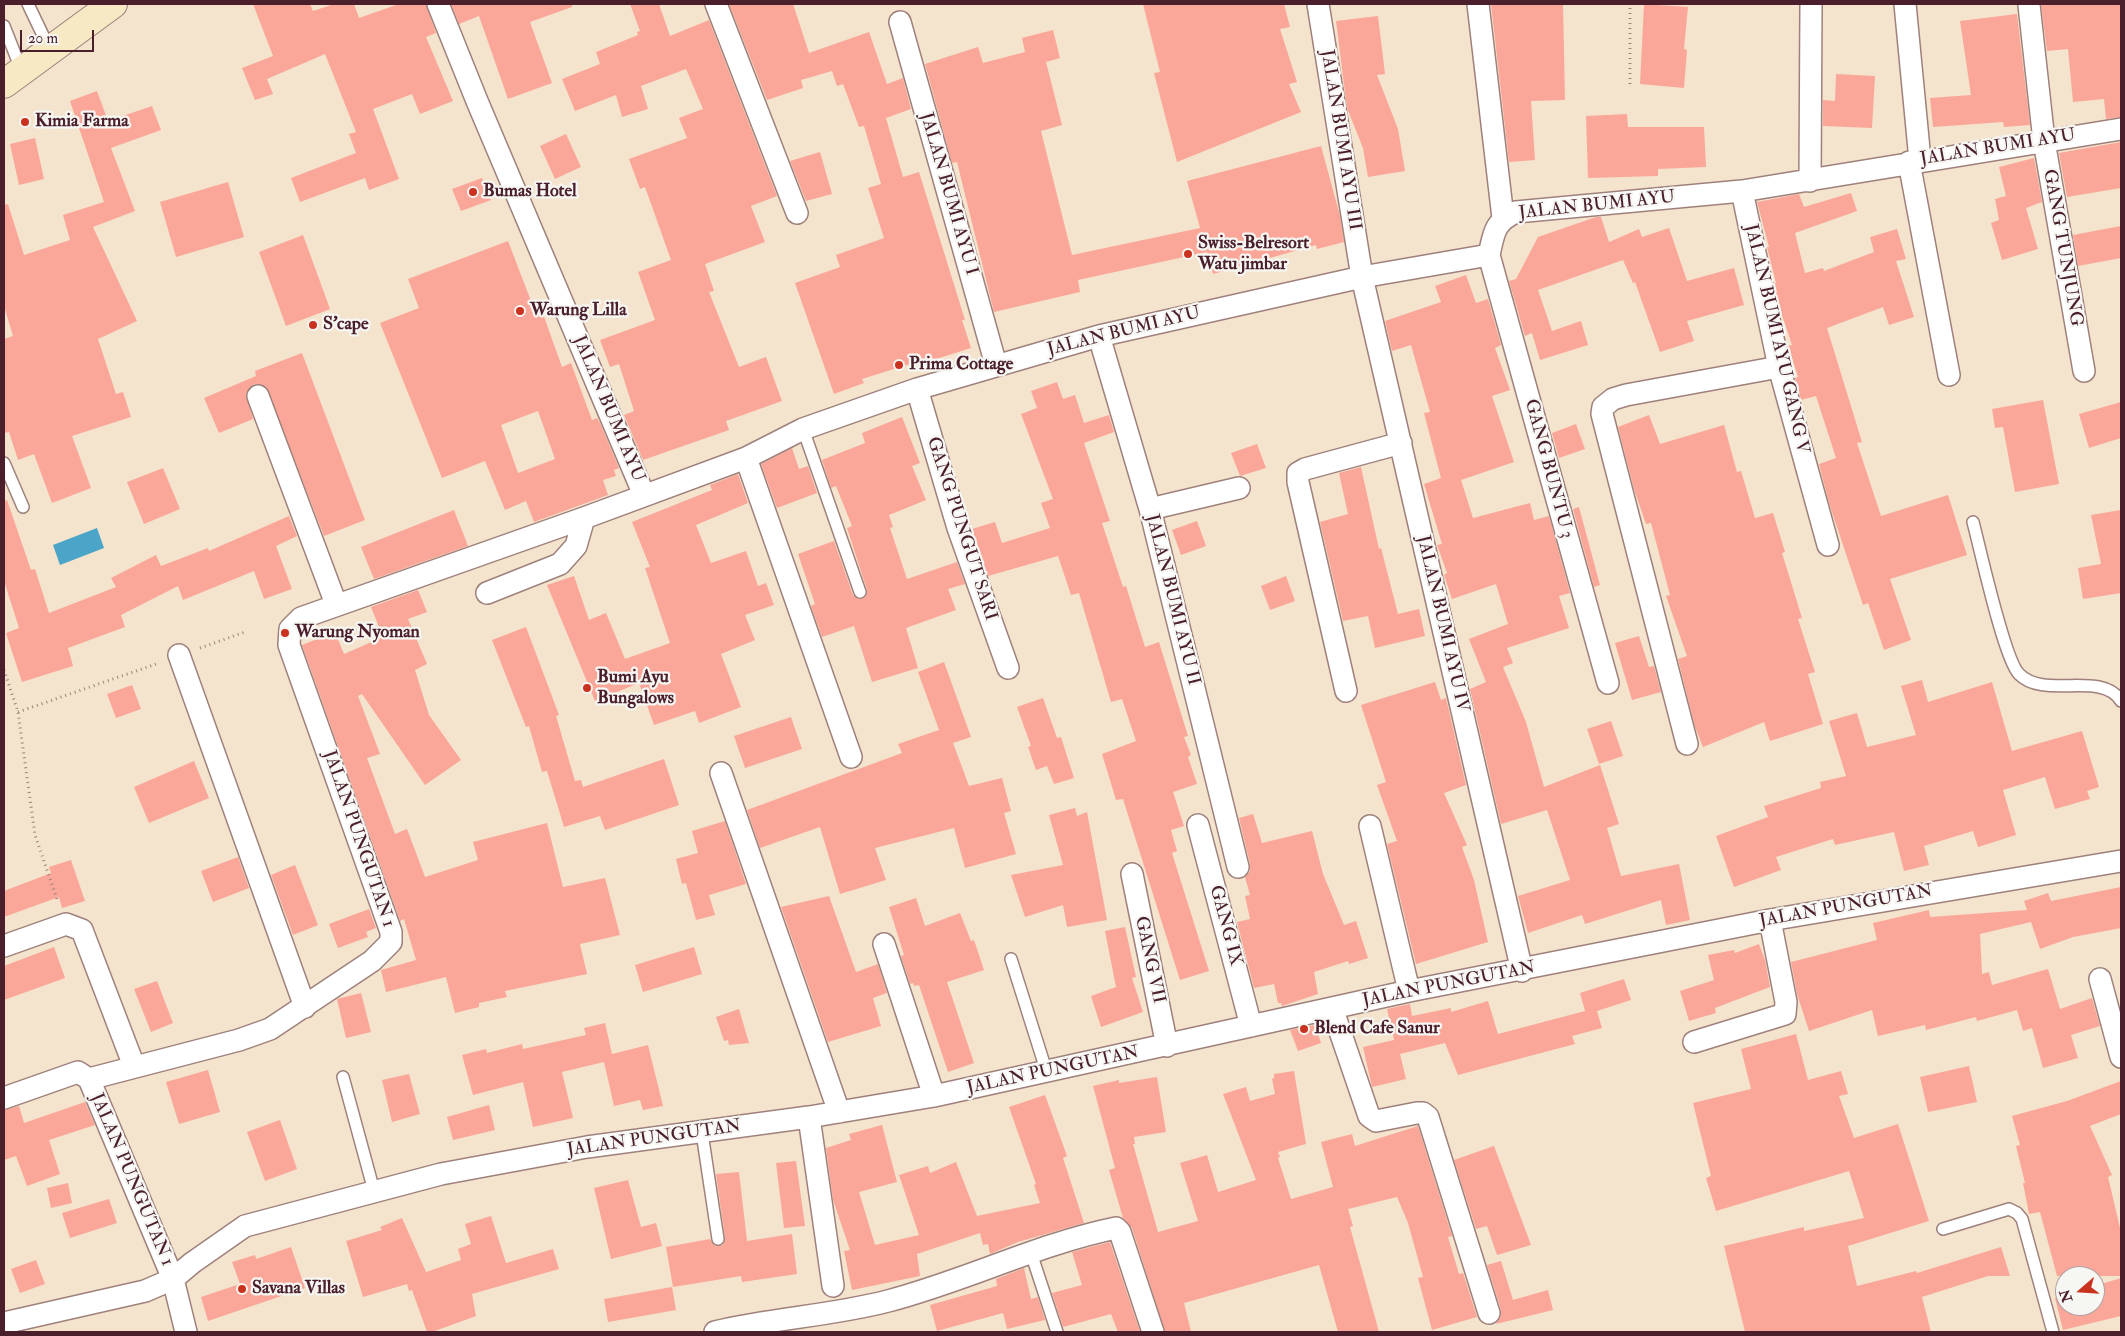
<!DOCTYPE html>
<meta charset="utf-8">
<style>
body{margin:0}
#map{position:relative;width:2125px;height:1336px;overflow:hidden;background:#f4e3cd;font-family:"IM FELL Double Pica",serif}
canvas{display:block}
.frame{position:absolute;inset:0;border:5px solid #4a1f2b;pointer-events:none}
.north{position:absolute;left:2055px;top:1266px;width:50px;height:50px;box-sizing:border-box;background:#f6f6f2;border:1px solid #b1a0a2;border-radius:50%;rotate:251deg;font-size:14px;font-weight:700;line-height:20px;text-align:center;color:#4a1f2b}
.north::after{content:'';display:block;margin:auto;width:18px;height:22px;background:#c8321e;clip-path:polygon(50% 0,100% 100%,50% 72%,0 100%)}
.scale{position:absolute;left:20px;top:30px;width:74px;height:22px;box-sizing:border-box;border:2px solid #4a1f2b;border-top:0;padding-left:6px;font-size:15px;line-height:18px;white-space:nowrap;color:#4a1f2b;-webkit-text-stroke:4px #f6f6f2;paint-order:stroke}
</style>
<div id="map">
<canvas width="2125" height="1336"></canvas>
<div class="frame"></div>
<div class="north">N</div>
<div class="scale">20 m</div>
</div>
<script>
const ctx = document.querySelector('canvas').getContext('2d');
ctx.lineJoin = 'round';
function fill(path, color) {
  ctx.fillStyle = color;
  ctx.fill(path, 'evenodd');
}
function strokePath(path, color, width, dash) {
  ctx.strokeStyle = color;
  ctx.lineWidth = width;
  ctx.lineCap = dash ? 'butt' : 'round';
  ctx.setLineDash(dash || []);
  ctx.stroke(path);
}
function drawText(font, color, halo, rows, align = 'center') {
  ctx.font = font + ' "IM FELL Double Pica",serif';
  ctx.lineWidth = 4.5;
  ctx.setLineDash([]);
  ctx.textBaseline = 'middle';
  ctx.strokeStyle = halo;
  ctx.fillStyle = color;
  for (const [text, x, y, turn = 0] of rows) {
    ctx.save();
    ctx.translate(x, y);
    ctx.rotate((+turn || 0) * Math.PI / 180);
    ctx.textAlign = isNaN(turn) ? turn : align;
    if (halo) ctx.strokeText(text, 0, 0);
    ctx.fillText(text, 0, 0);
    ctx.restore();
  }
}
fill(new Path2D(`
 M97,528L104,548L60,565L53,545Z`), '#4aa5c8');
fill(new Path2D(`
 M253,4H310L313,11L334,4H354L359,18L399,4H426L436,33L426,37L453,101L420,114L412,94L373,109L399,179L369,190L365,178L300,202L291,178L356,153L349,134L356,132L325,54L267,79L273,94L255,100L242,68L273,56Z
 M451,4H572V7L530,22L552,83L508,99L479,16L459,24Z
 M630,4H659L670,36L709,20L777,196L751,206L765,242L705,264L714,291L709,292L739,367L766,357L782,401L726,421L729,430L643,460L624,415L634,411L619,364L610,367L600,340L655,320L638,272L671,260L645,187L640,189L629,159L687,138L679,118L703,109L686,69L641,86L648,109L622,117L616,95L575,111L562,79L600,64L596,52L638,35L637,32L640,31Z
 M729,4H793L809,53L869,32L887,84L903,78L911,109L886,118L903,177L919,172L965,320H962L971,348L933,360L932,357L862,379L864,383L834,394L795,283L840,267L836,255L884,238L868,188L881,184L864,126L859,127L843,84L837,86L832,71L801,80L803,88L767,100Z
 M1143,4H1284L1290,27L1280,29L1297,82L1289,84L1301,112L1177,162L1154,73L1160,72Z
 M1491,4H1563L1565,100L1531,101L1535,160L1509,162Z
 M1644,4L1688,7L1684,49L1687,50L1684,88L1640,84Z
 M2041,4H2121V117L2106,119L2104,99L2073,102L2068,49L2047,51Z
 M2017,14L2030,125L2004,127L2003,122L1933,127L1930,98L1971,95L1960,21Z
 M1378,16L1385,74L1377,75L1398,129L1405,171L1368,177L1363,148L1347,108L1336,21Z
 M1053,30L1060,58L1046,62L1062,125L1041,131L1072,255L1200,228L1187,181L1321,146L1340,216L1344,242L1317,249L1316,245L1213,274L1207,252L1078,280L1080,292L994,312L957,162L952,163L925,64L978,47L983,63L1025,52L1022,38Z
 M1836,74L1875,76L1872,128L1823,126V100L1835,101Z
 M97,91L108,121L152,106L161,130L111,148L135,211L93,227L137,321L98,339L116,394L123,392L131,417L72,436L91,488L52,503L34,454L18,460L9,432L4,433V339L13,336L4,306V205L8,204L24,255L70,240L63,215L104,202L70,101Z
 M1627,114L1628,127H1704L1706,167L1658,169V176L1588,178L1586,116Z
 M566,134L581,167L555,179L540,146Z
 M35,138L44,179L19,185L10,144Z
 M2121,142V188L2067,197L2059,153Z
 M820,152L832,194L806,201L790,161Z
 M2034,158L2042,202L2026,208L2038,249L2002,260L1991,223L1999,220L1995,199L2006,196L1999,167Z
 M482,178L491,200L461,211L452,189Z
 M228,182L244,237L176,257L160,202Z
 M1851,193L1857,211L1795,233L1805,273L1823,268L1824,271L1874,252L1870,237L1897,229L1906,259L1896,261L1914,317L1889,325L1883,307L1827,328L1862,442L1857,443L1881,516L1948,495L1967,555L1890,579L1911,640L1884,650L1868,603L1863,605L1829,503L1819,464L1836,458L1816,396L1801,400L1795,378L1798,377L1788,346L1792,345L1779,306L1774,284L1776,283L1767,247H1769L1757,202L1799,194L1804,207Z
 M1596,217H1601L1609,242L1639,229L1642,237L1669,228L1687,281L1734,268L1744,305L1687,321L1694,341L1660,352L1635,282L1633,283L1623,260L1538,290L1552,331L1581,321L1588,345L1540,360L1532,333L1525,336L1509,281L1516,279L1538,237Z
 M2121,226V258L2078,266L2073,235Z
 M303,235L330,309L286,326L259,252Z
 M508,241L536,314L542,311L562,367L571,363L592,420L597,418L600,423L619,468L614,470L616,476L603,480L608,495L534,522L526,501L505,510L485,461L442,478L380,323L419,308L408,279ZM538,411L555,459L518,473L501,425Z
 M1466,275L1476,303L1488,299L1501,345L1495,348L1510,390L1492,396L1514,462L1461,480L1473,518L1530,503L1534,520L1549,516L1570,593L1559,596L1569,628L1507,648L1513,663L1503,667L1526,722L1544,787L1600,765L1619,824L1607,828L1621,876L1679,864L1690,920L1666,925L1661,900L1585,924L1582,915L1528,933L1518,896L1570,880L1547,810L1501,824L1470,689L1486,682L1469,639L1508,624L1496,584L1452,599L1444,575L1447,573L1437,545L1442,544L1424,484L1441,478L1424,413L1430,412L1411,345L1392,351L1385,321L1441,302L1435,286Z
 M302,353L365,520L324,536L266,387L254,384L246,393L253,419L219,433L204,398L256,376L255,371Z
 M1057,382L1063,399L1075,395L1084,423L1109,415L1114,432L1084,443L1110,521L1102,523L1123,587L1126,586L1145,647L1159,642L1188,736L1184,737L1191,755L1188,757L1197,784L1173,792L1184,826L1171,830L1177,851L1172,853L1209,971L1180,980L1123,799L1116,800L1102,754L1136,741L1122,699L1111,702L1079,593L1071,595L1058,556L988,576L972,529L995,522L1002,543L1050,528L1041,503L1053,499L1021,414L1037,408L1031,391Z
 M2043,400L2059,484L2015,492L2003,427L1995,428L1992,409Z
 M2121,402V438L2089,448L2079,414Z
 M1649,415L1660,444L1724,425L1737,472L1741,471L1755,518L1773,513L1785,552L1782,553L1802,618L1798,619L1815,672L1808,674L1823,724L1770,741L1764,722L1703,747L1695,727L1678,659L1687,656L1666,596L1670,595L1651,523L1646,524L1634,489L1618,427Z
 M902,417L920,463L912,466L926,500L889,515L893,527L890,528L907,579L957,562L965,584L948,589L956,610L906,628L918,668L872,682L854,626L822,637L811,606L815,604L798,554L834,541L853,595L859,599L866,596L867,590L847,528L852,526L836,486L831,488L822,460L865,443L862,433Z
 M1576,424L1585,449L1559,458L1552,433Z
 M1257,444L1266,468L1240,476L1231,453Z
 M792,448L799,469L808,466L817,493L777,508L761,464Z
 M1361,467L1379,549L1381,548L1398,614L1419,609L1425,636L1375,648L1368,616L1343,621L1320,522L1348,514L1339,473Z
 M163,468L180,509L144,524L127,482Z
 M738,474L748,503L696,525L711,563L746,551L758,586L766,583L774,605L745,615L755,640L721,654L741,707L699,723L695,711L654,725L639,683L595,701L547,585L574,576L589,620L606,613L625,659L670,643L645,568L650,567L632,522L712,490L710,485Z
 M7,500L31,570L35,569L49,613L116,587L111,578L156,555L161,566L208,548L209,551L289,516L297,536L276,546L292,589L264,599L254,571L183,600L178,586L121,615L125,627L68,648L73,666L22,682L6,633L19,628L4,581V501Z
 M1579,507L1600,585L1594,587L1573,509Z
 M454,510L468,546L374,579L361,547Z
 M2121,510V593L2083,599L2078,568L2101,564L2091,515Z
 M1197,521L1206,546L1181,555L1172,530Z
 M1286,576L1295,601L1270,610L1261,586Z
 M418,590L427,612L408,619L427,664L415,670L429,715L461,760L425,785L362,694L358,696L380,754L367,758L395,834L407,829L425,877L478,860L473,842L547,823L563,887L605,878L620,935L580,944L587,974L505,991L507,997L479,1003V1007L455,1013L446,977L386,992L381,970L416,960L404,919L400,921L302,645L335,632L344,654L383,637L371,607Z
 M526,627L559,715L556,716L575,781L581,780L583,787L664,759L679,805L605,830L600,816L564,827L547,771L542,772L529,726L526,727L492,640Z
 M1639,636L1649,667L1654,666L1661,692L1632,700L1615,643Z
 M944,662L971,737L953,743L969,786L1002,778L1011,811L1004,813L1016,854L965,868L954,828L875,848L886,880L840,894L820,827L760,848L747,810L902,753L898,744L939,730L918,672Z
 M1922,680L1928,702L1992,682L2012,751L2082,731L2099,787L2087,791L2090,799L2055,809L2045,777L2003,790L2016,835L1978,847L1973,831L1924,846L1929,865L1904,871L1894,832L1835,845L1833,839L1776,857L1781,870L1734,887L1716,836L1768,817L1764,806L1821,788L1820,782L1846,776L1829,721L1857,713L1867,747L1916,735L1901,686Z
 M1435,682L1441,700L1446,698L1466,785L1444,793L1467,845L1462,847L1474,880L1488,942L1416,964L1387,844L1397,841L1377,785L1386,782L1361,705Z
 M132,685L141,709L116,718L107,694Z
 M1043,698L1057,738L1061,737L1074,778L1054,784L1047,766L1036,770L1028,747L1031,746L1017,707Z
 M791,717L802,749L745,768L734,736Z
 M1611,721L1623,756L1599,764L1587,729Z
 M194,761L209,798L149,823L134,787Z
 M1075,808L1077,816L1087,812L1107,920L1067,927L1063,905L1025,917L1011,875L1063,865L1049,815Z
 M1253,814L1262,843L1312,831L1323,874L1344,925L1356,921L1368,958L1349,964L1348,961L1314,972L1318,994L1282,1006L1281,1003H1278L1274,984L1254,988L1237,922L1250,919L1245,896L1250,895L1245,877L1250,871V864L1239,818Z
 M725,821L746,884L709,895L715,915L696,920L686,883L682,884L676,859L698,853L692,831Z
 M238,857L249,888L213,902L201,871Z
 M71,860L85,901L62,908L59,897L4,917V891L51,873L49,867Z
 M295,865L318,925L293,935L271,875Z
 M2121,887V928L2073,937L2040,949L2031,922L1980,934L1982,974L1989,972L1992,985L2048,969L2060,1009L2092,998L2100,1026L2071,1035L2078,1058L2043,1068L2032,1028L2023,1031L2017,1010L1977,1021L1976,1017L1926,1030L1925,1025L1878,1036L1872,1010L1809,1031L1797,994L1791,962L1877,940L1873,923L1929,910L1930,917L2027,910L2024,901L2048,893L2051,901Z
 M829,896L856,972L878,964L887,993L873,998L881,1026L828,1042L781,907Z
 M916,898L925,926L960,913L971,941L974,940L984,970L947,982L974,1063L948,1072L919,985L914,986L913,983L910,984L901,956L904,955L889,907Z
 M369,909L376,928L366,932L368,937L338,948L329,924Z
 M1125,927L1136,977L1132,978L1143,1012L1101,1027L1091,996L1116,987L1105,931Z
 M1759,944L1765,960L1770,987L1715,1008L1716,1013L1689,1021L1680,991L1714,980L1708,955L1734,950L1735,953Z
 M54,947L65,978L4,1000V966Z
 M694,947L702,974L643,992L635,965Z
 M1624,979L1631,1000L1597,1011L1602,1028L1572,1036L1575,1044L1458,1075L1445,1043L1400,1054L1406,1079L1372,1087L1363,1047L1394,1040L1387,1009L1410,1004L1412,1016L1451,1008V1012L1488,1001L1498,1034L1585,1011L1580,993Z
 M157,981L173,1023L151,1032L134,989Z
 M361,993L371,1032L346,1038L337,999Z
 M739,1009L749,1043L729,1045L728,1040L724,1041L716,1017Z
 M605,1023L612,1054L648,1045L663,1106L643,1110L640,1100L614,1106L604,1062L562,1072L573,1118L533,1127L523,1082L473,1095L462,1055L486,1049L487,1053L522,1044L523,1049L586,1035L584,1028Z
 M1315,1025L1321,1043L1298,1051L1290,1030Z
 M1796,1034L1808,1080L1841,1071L1848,1094L1839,1096L1854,1138L1898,1124L1929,1221L1848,1246L1857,1286L1916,1271L1917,1273L2001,1247L2010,1276H1988L1922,1297L1931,1332H1745L1724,1246L1804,1227V1231L1864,1218L1849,1171L1716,1211L1706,1178L1711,1176L1693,1103L1751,1089L1741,1049Z
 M1969,1066L1977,1102L1928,1112L1920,1077Z
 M208,1070L220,1112L179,1124L166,1082Z
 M1294,1071L1306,1144L1278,1152L1280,1157L1278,1158L1291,1199L1333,1187L1321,1142L1352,1134L1355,1146L1418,1126L1452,1236L1448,1237L1459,1274L1463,1273L1477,1317L1432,1330L1418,1278L1423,1277L1408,1223L1397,1197L1348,1209L1353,1226L1350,1227L1379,1332H1338L1319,1265L1184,1303L1191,1332H1165L1132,1228L1123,1218L1109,1170L1115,1168L1093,1086L1119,1080V1083L1157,1077L1166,1132L1134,1137L1135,1144H1133L1158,1232L1198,1221L1180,1163L1207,1155L1218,1192L1256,1180L1223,1094L1246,1087L1250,1101L1275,1094L1272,1079L1274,1078V1074Z
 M409,1074L420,1114L392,1122L382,1080Z
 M2121,1081V1114L2090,1126L2112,1175L2108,1177L2121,1232V1276H2057L2040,1212L2029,1214L2023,1183H2025L2016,1146L2020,1145L2012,1116L2067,1101Z
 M1045,1095L1067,1156L1063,1158L1084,1223L1018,1242L990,1254L988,1244L983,1245L980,1233L917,1254L920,1276L852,1290L844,1251L850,1250L833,1200L826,1148L851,1140L849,1134L882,1125L897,1182L859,1192L875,1245L919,1235L899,1175L928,1166L930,1173L956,1162L977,1216L1040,1203L1034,1185L1036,1184L1009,1107Z
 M85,1102L95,1125L49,1140L60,1174L27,1186L16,1156L4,1160V1110L19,1106L24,1123Z
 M489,1105L495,1130L453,1140L447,1117Z
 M280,1120L297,1169L265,1181L247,1132Z
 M1494,1146L1531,1245L1497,1255L1487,1226L1476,1229L1454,1160Z
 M796,1161L805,1226L784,1228L776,1163Z
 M739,1172L747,1241L792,1234L797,1274L742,1282L741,1276L673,1287L666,1247L710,1239L715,1246L723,1245L725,1238L716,1174Z
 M628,1180L641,1227L656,1223L662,1246L611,1259L594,1188Z
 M68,1183L72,1203L51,1208L47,1188Z
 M109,1199L117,1223L70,1238L62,1213Z
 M491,1216L506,1263L553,1249L559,1269L472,1294L476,1316L432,1332H427L412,1290L409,1291L407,1284L363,1297L346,1241L382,1230L380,1227L402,1218L426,1272L461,1260L458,1249L471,1244L465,1224Z
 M1110,1242L1140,1332H1118L1111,1314L1063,1327L1052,1293L1082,1285L1072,1252Z
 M291,1247L305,1288L208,1321L201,1297L240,1284L232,1262L255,1255L256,1259Z
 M36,1260L45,1284L20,1293L11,1269Z
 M1501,1261L1513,1300L1548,1290L1553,1310L1496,1324L1501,1316V1310L1487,1265Z
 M1024,1268L1031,1299L1038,1297L1045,1320L1007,1329L1003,1313L937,1331L930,1305L997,1286L996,1279Z
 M2121,1278V1316L2063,1330L2055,1298L2065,1295V1306H2095V1286Z
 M672,1287L676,1310L608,1322L604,1299Z`), '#faa799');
const lane = new Path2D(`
 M28,4L49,48
 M4,26L21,69
 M803,429L860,592
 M4,463L23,507
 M1973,522C1980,548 2004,659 2019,674C2044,700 2102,670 2121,701
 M1011,959L1047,1073
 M343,1077L374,1191
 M702,1133L718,1239
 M1943,1229L2009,1209L2017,1213L2022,1219L2053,1332
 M1031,1253L1057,1332`);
const street = new Path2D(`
 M438,4L477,101L644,495
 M716,4L797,213
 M1318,4L1362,277L1522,971
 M1478,4L1503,218
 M1905,4L1920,160
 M2029,5L2044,141L2084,371
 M900,22L996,365
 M1909,162L1949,375
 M1810,181L1811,4
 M1742,191L1779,367L1828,545
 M1489,255L1608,683
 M1099,336L1150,509L1238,867
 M917,389L958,528L1008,668
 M258,396L336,604
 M746,458L851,757
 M1150,509L1239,488
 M487,593L560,564L576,546L584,518
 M179,655L305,1007
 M1346,691L1298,482V473L1305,469L1401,443
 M1687,744L1602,414L1603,407L1613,399L1626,395L1779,367
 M721,773L839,1112
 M1198,825L1251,1026
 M1370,826L1409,991
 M1132,874L1167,1046
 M884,944L934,1096
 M4,946L66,924L82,930L134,1066
 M2100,979L2121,1057
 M1332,1008L1369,1116L1376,1121L1417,1113H1423L1428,1117L1489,1313
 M1694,1042L1785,1014L1786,1002L1770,920
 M4,1098L78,1072L89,1079
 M809,1117L833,1286
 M4,1323L145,1291L173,1279L192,1263L245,1226L441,1174L587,1147L809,1117L934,1096L1409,991L1770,920L2121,861
 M186,1332L173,1279L89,1079L239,1040L270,1029L372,961L391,942V932L289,645L290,629L301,618L584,518L746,458L803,429L917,389L1099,336L1362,277L1489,255C1494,233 1494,222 1516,212L1742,191L2121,129
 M715,1332C772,1318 831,1316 888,1301C965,1281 1038,1244 1116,1228L1120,1232L1153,1332`);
const secondary = new Path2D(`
 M4,84L113,4`);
strokePath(lane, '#9f817c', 14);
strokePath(street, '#9f817c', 24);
strokePath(secondary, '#9f817c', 30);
strokePath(new Path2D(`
 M1630,84V4
 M200,648L245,632
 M4,670L18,712L35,835L58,902
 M18,712L159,663`), '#9f817c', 3, [1, 4]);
strokePath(lane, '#fff', 11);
strokePath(street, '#fff', 21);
strokePath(secondary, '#f6e9c3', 28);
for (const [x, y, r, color] of [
 [25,122,5,"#c8321e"],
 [473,192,5,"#c8321e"],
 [1188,254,5,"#c8321e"],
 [520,311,5,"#c8321e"],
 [313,325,5,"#c8321e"],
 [899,365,5,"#c8321e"],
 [285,633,5,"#c8321e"],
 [587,688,5,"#c8321e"],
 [1304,1029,5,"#c8321e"],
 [242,1289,5,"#c8321e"]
]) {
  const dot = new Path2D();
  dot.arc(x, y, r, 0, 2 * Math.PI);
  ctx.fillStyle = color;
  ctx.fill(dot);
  strokePath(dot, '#f6f6f2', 2);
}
drawText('bold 18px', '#4a1f2b', '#f6f6f2', [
 ["Kimia Farma",35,122],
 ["Bumas Hotel",483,192],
 ["Swiss-Belresort",1198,244],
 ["Watu jimbar",1198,265],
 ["Warung Lilla",530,311],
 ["S’cape",323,325],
 ["Prima Cottage",909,365],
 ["Warung Nyoman",295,633],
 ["Bumi Ayu",597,678],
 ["Bungalows",597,699],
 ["Blend Cafe Sanur",1314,1029],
 ["Savana Villas",252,1289]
], 'left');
drawText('18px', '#4a1f2b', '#f6f6f2', [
 ["JALAN BUMI AYU III",1340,140,81],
 ["JALAN BUMI AYU",1998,148,-9],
 ["JALAN BUMI AYU I",948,194,74],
 ["JALAN BUMI AYU",1597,206,-6],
 ["GANG TUNJUNG",2062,248,80],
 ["JALAN BUMI AYU",1124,332,-14],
 ["JALAN BUMI AYU GANG V",1776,339,77],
 ["JALAN BUMI AYU",608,409,67],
 ["GANG BUNTU 3",1548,469,75],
 ["GANG PUNGUT SARI",961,529,72],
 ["JALAN BUMI AYU II",1172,600,76],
 ["JALAN BUMI AYU IV",1442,624,77],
 ["JALAN PUNGUTAN 1",358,839,71],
 ["JALAN PUNGUTAN",1846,907,-10],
 ["GANG IX",1225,926,75],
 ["GANG VII",1149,960,78],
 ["JALAN PUNGUTAN",1449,985,-11],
 ["JALAN PUNGUTAN",1053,1071,-12],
 ["JALAN PUNGUTAN",654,1139,-8],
 ["JALAN PUNGUTAN 1",131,1180,67]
]);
</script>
